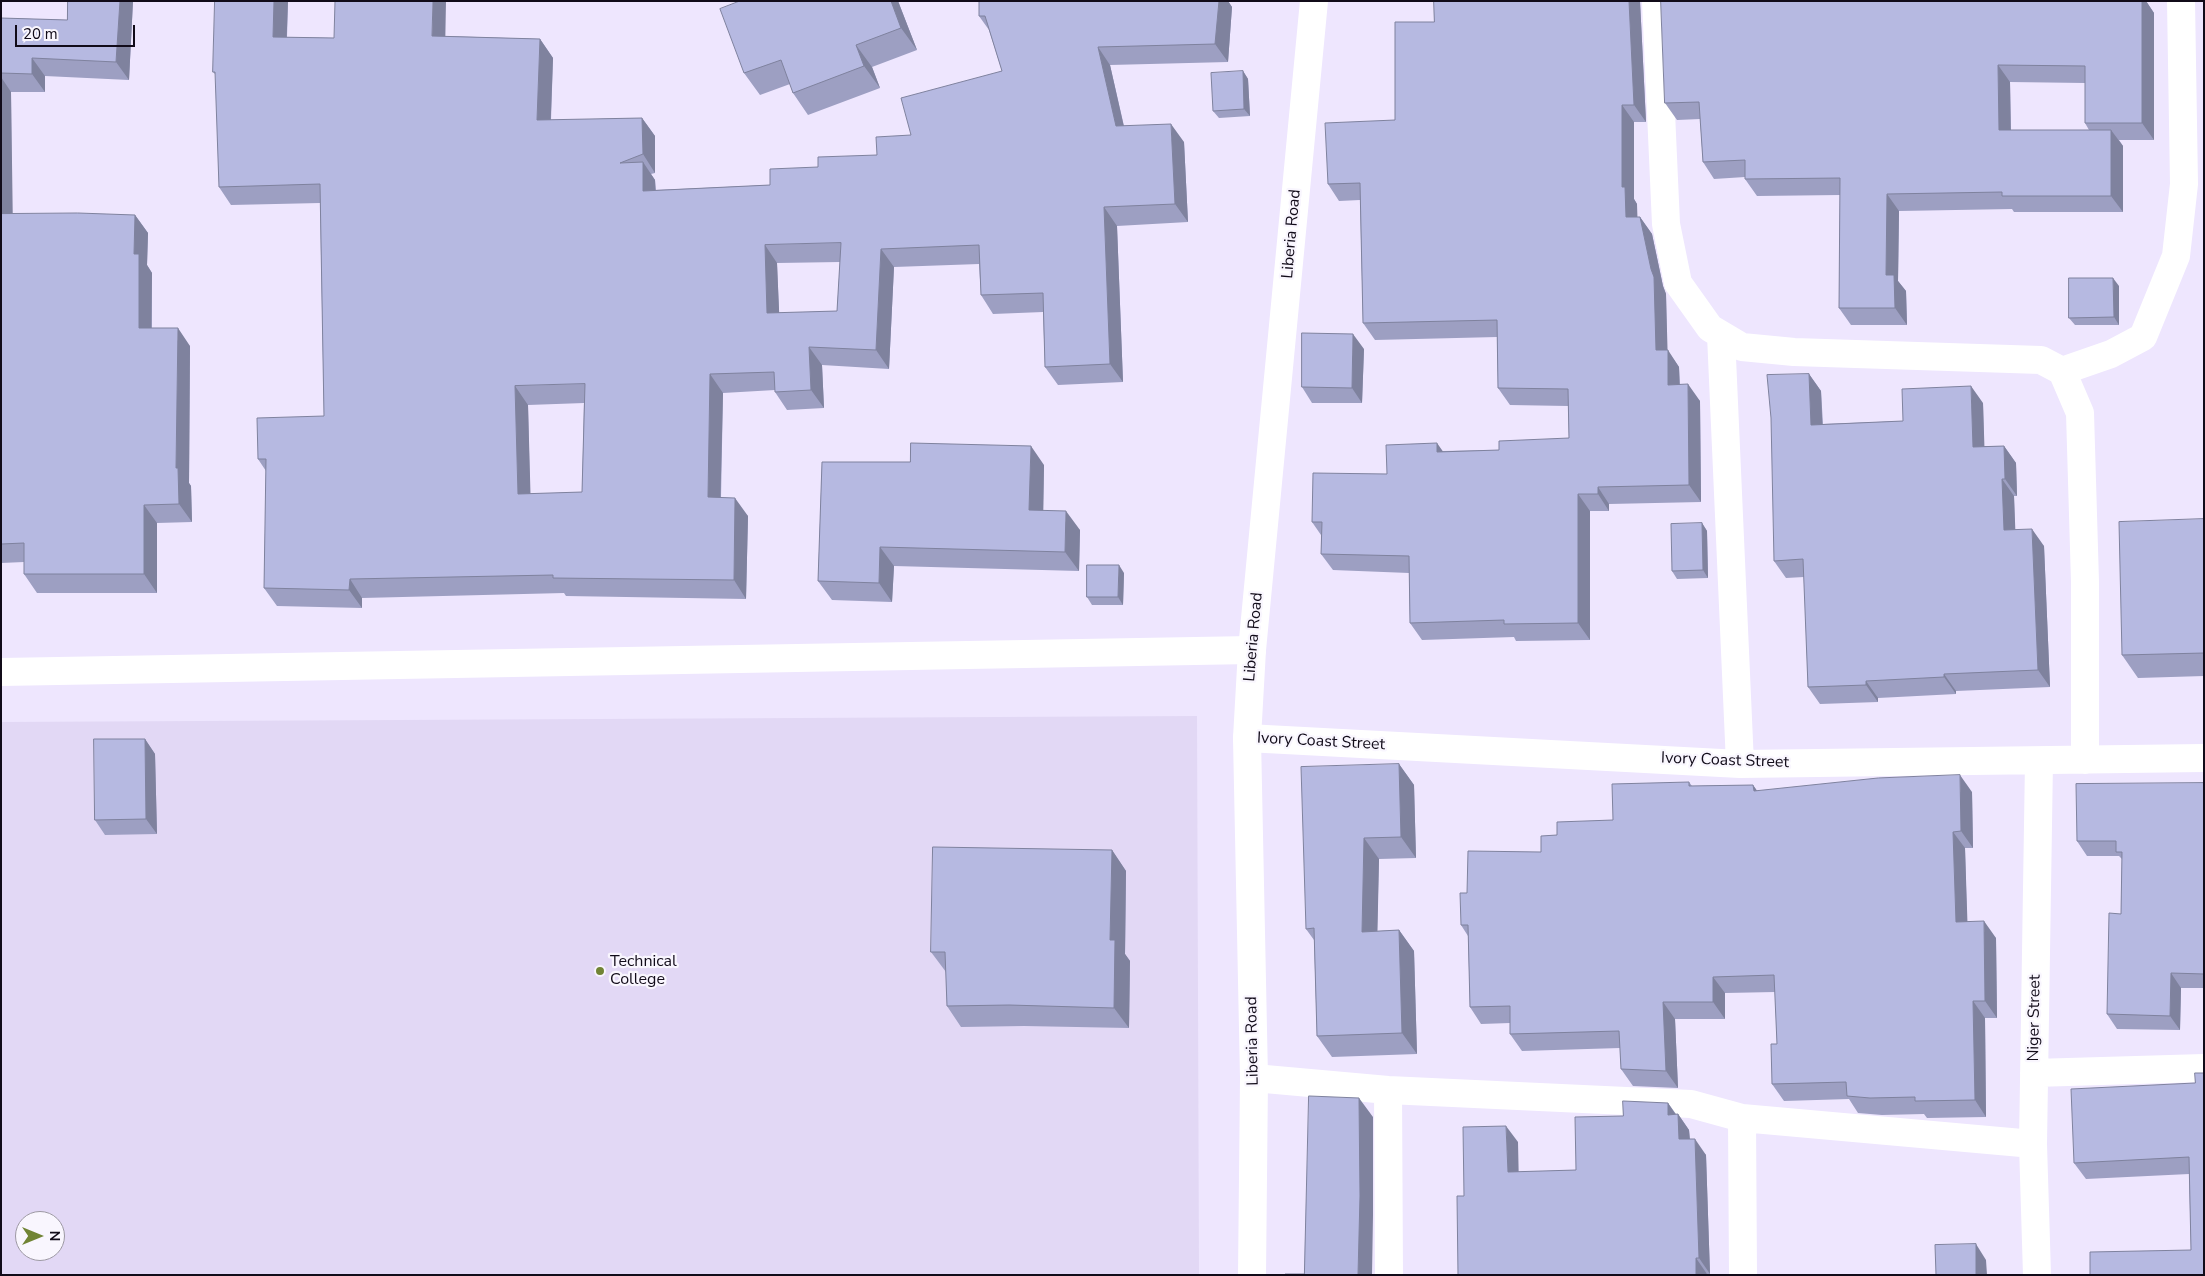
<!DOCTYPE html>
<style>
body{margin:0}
#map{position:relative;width:2205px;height:1276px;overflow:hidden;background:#eee6fe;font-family:"Nunito Sans",sans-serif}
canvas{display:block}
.frame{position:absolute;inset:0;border:2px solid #110b19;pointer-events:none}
.north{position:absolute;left:15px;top:1211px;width:50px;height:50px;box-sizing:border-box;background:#f9f6fe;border:1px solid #9c98a2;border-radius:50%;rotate:90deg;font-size:14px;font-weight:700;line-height:20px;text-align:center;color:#110b19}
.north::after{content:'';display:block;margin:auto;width:18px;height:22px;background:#718435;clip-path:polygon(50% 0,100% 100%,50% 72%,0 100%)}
.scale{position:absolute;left:15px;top:25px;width:120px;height:22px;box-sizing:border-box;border:2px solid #110b19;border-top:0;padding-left:6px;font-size:15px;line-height:18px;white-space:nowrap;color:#110b19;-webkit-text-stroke:4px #f9f6fe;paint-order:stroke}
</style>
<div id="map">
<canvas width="2205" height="1276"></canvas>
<div class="frame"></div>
<div class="north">N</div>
<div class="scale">20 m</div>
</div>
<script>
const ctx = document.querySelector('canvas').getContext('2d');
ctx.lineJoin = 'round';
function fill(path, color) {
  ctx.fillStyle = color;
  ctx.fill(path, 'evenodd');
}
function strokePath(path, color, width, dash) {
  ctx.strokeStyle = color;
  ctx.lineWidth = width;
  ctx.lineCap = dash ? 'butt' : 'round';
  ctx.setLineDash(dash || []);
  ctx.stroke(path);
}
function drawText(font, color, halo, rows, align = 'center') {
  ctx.font = font + ' "Nunito Sans",sans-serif';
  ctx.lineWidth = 4.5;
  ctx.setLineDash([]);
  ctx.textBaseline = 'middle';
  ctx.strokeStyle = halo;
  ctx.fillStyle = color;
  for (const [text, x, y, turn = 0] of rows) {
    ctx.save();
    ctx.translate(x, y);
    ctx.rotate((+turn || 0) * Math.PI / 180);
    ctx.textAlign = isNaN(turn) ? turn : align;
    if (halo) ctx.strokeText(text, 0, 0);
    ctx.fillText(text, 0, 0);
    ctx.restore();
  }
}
fill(new Path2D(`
 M1197,716L1199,1275H1V722ZM25,1221H55V1251H25Z`), '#e2d8f5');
strokePath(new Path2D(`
 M1656,1L1666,224L1678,283L1710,328L1742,347L1794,352L2041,360L2062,371L2080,413L2085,582V760
 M1721,335L1740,764
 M2062,371L2111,354L2143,337L2176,256L2184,184L2181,1
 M1,672L1252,650
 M1247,738L1740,764L2204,758
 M2034,1073L2204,1068
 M1254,1078L1388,1090L1691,1104L1742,1118L2033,1144
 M1388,1090L1389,1275
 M1742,1118L1743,1275
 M2037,1275L2033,1144L2039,761`), '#fff', 28);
strokePath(new Path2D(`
 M1252,1275L1254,1078L1247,738L1252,650L1314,1`), '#fff', 28);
fill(new Path2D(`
 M68,1H133L129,80L45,76V92H11L12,214L135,215L148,233L147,265L152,273V328L190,346L189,483L191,486L192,522L157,523V593H37L24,574V562L1,563V18L67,20Z
 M215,1H288L287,37L334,38L445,36L540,39L553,58L551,120L642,118L655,136V173L651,174L655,180L656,190L770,185L818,167L877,155L911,135L1002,71L989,30L979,16V1H1228L1232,7L1228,62L1110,65L1124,126L1184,142L1188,222L1117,226L1123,382L1058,385L1045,367L1043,312L993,314L981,295L979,264L894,267L889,369L822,365L824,408L787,410L775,392V390L723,393L721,498L748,516L746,599L566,596L564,593L362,598V608L277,606L264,588L266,471L258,459L324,416L320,203L231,205L219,187L216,75L213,72ZM840,262L837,311L779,313L777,263ZM584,403L582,492L530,494L528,405Z
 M740,1H898L917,50L872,67L880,88L808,115L793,93L790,84L760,95L744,73Z
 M1434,1H1640L1646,122H1634V199L1637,204V217H1640L1652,234L1663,286L1666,294L1667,350L1679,367L1680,384L1700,401L1701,502L1609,504V511H1590V640L1516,641L1514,637L1422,640L1410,623L1409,573L1333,570L1321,554V535L1312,522L1387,474L1443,451L1499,450L1569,438L1568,406L1510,405L1498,388L1497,337L1375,340L1363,323L1360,200L1339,201L1328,184L1395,120L1434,22Z
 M1661,1H2146L2154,13V140H2119L2123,146V212H2014L2012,209L1899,211L1898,281L1906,291L1907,325H1851L1839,308L1840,195L1757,196L1745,179V177L1714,179L1703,162L1700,119L1677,120L1665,103ZM2010,82L2085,83V123L2089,130H2011Z
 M1243,71L1248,79L1250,116L1219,118L1213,111Z
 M2119,286V325H2075L2069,318Z
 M1364,349L1362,403H1312L1302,387Z
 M1809,374L1821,391L1823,424L1903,421L1983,403L1984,446H2004L2016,463L2017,496H2014L2015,530L2044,546L2050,687L1956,691V694L1878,698V702L1820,704L1808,687L1804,577L1786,578L1774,561Z
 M822,462L1044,465L1043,510L1080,530L1079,571L894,566L892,602L832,600L818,581Z
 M2204,519V676L2138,678L2122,655Z
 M1702,523L1707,531L1708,578L1677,579L1672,571Z
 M1124,573L1123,605H1092L1087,597Z
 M145,739L155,754L157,834L105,835L95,820Z
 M1399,764L1414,785L1416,858L1379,859L1377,931L1399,930L1414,951L1417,1054L1332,1057L1317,1036L1314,940L1306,929Z
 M1689,782L1692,786L1753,785L1757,791L1972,792L1973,848H1965L1967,922L1996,938L1997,1018H1985L1986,1117L1927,1118L1924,1114L1882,1115L1858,1113L1849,1099L1784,1101L1772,1084L1777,1044L1775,992L1725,993V1019H1675L1678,1088L1633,1086L1621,1069L1620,1048L1522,1051L1510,1034V1023L1481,1024L1470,1007L1468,936L1461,925L1467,893L1541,852L1557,835L1613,820Z
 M2204,783V988H2181L2180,1030L2117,1029L2107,1014L2121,914L2122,859L2119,856H2087L2077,841Z
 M1112,850L1126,871L1125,954L1130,961L1129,1028L1024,1026L961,1027L947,1006L946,972L931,952Z
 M2195,1083L2191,1250L2189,1174L2086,1179L2074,1163Z
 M1668,1103L1676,1114H1678L1689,1130L1690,1139L1706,1155L1710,1274H1707L1464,1196L1518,1142V1172L1576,1170L1623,1116Z`), '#9d9fc2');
fill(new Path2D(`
 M120,1H133L129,80L116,62Z
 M274,1H288L286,55L273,37Z
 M433,1H446L445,54L432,36Z
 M891,1H898L917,50L901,28Z
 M1219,1H1228L1232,7L1228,62L1215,44Z
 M1629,1H1640L1646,122L1634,105Z
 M2142,1H2146L2154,13V140L2142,123Z
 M540,39L553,58L550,139L537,120Z
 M856,45L872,67L880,88L864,66Z
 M1098,47L1110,65L1128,145L1116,126Z
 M32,58L45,76V92L32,74Z
 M1998,65L2010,82L2011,146L1999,130Z
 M1243,71L1248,79L1250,116L1244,109Z
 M1,77L11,92L13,233L1,216Z
 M1622,105L1634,122V199L1637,204L1638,234L1626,217L1622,187Z
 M642,118L655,136V173L643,154Z
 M1171,124L1184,142L1188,222L1175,204Z
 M2111,130L2123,146V212L2111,196Z
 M643,162L655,180L656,209L643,191Z
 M1887,194L1899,211L1898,281L1906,291L1907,325L1895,308L1886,275Z
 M1104,207L1117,226L1123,382L1110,364Z
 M135,215L148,233L147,265L152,273L151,346L139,328L134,254Z
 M1640,217L1652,234L1663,286L1666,294L1668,367L1656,350L1651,269Z
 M765,245L777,263L780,332L767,313Z
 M881,249L894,267L889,369L876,350Z
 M2113,278L2119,286V325L2114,317Z
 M178,328L190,346L189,483L191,486L192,522L179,504L176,468Z
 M1353,334L1364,349L1362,403L1352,388Z
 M809,347L822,365L824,408L811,390Z
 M1668,350L1679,367L1680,401L1668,385Z
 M710,374L723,393L720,516L708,497Z
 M1809,374L1821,391L1823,442L1811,425Z
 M1688,384L1700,401L1701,502L1689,485Z
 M515,386L528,405L531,512L518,494Z
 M1971,386L1983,403L1985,464L1973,447Z
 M1437,443L1449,460L1437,452Z
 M1031,446L1044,465L1043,529L1029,510Z
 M2004,446L2016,463L2017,496L2005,479Z
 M2002,479L2014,496L2016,547L2004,530Z
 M1598,487L1609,504V511L1598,494Z
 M1578,494L1590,511V640L1578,623Z
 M735,498L748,516L746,599L734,580Z
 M144,505L157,523V593L144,574Z
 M1066,511L1080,530L1079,571L1065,552Z
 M1702,523L1707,531L1708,578L1703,570Z
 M2032,529L2044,546L2050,687L2038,670Z
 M880,547L894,566L892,602L879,583Z
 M1119,565L1124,573L1123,605L1118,597Z
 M350,579L362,598V608L349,590Z
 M1944,674L1956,691V694L1944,677Z
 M1866,681L1878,698V702L1866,685Z
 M145,739L155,754L157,834L146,819Z
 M1399,764L1414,785L1416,858L1401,837Z
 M1960,775L1972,792L1973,848L1961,831Z
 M1753,785L1765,802L1754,791Z
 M1953,832L1965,848L1968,939L1956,922Z
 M1364,838L1379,859L1377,953L1362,932Z
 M1112,850L1126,871L1125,954L1130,961L1129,1028L1114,1008L1110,940Z
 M1984,921L1996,938L1997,1018L1985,1001Z
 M1399,930L1414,951L1417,1054L1402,1033Z
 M2171,973L2181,988L2180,1030L2170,1016Z
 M1713,977L1725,993V1019L1713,1002Z
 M1973,1001L1985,1018L1986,1117L1975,1100Z
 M1663,1002L1675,1019L1678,1088L1666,1071Z
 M1359,1098L1373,1117V1215L1372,1275H1358Z
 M1668,1103L1678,1118V1114L1689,1130L1691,1155L1679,1139L1668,1115Z
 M1506,1126L1518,1142L1519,1188L1508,1172Z
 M1695,1139L1706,1155L1710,1274L1699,1258Z
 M1976,1244L1986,1260L1987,1275H1976Z
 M1696,1258L1707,1274V1275H1696Z`), '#7f829e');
const building = new Path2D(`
 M68,1H120L116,62L32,58V74L1,73V18L67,20Z
 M215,1H274L273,37L334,38L335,1H433L432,36L540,39L537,120L642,118L643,154L620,163L643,162V191L770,185V169L818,167V157L877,155L876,137L911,135L901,98L1002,71L985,16H979V1H1219L1215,44L1098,47L1116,126L1171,124L1175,204L1104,207L1110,364L1045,367L1043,293L981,295L979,245L881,249L876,350L809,347L811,390L775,392L774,372L710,374L708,497L735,498L734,580L553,578V575L350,579L349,590L264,588L266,459H258L257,418L324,416L320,184L219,187L215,72H213ZM841,243L837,311L767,313L765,245ZM585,384L582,492L518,494L515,386Z
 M740,1H891L901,28L856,45L864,66L793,93L781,60L744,73L720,9Z
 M1434,1H1629L1634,105H1622V187H1625L1626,217H1640L1651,269L1654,277L1656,350H1668V385L1688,384L1689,485L1598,487V494H1578V623L1504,624V620L1410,623L1409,556L1321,554L1322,522H1312L1313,473L1387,474L1386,445L1437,443V452L1499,450V441L1569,438L1568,389L1498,388L1497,320L1363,323L1360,183L1328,184L1325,123L1395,120V22H1434Z
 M1661,1H2142V123H2085V66L1998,65L1999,130H2111V196H2002V192L1887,194L1886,275H1894L1895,308H1839L1840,178L1745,179V160L1703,162L1699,102L1665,103Z
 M1243,71L1244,109L1213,111L1211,73Z
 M78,213L135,215L134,254H139V328H178L176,468H178L179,504L144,505V574H24V543L1,544V214Z
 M2069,278H2113L2114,317L2069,318Z
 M1302,333L1353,334L1352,388L1302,387Z
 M1809,374L1811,425L1903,421L1902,389L1971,386L1973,447L2004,446L2005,479H2002L2004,530L2032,529L2038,670L1944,674V677L1866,681V685L1808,687L1803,559L1774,561L1771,418L1767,375Z
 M911,443L1031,446L1029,510L1066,511L1065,552L880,547L879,583L818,581L822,462H910Z
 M2204,519V653L2122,655L2119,522Z
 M1702,523L1703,570L1672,571L1671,524Z
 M1087,565H1119L1118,597H1087Z
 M94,739H145L146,819L95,820Z
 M1399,764L1401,837L1364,838L1362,932L1399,930L1402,1033L1317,1036L1314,928L1306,929L1301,767Z
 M1960,775L1961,831L1953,832L1956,922L1984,921L1985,1001H1973L1975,1100L1915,1101V1097L1870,1098L1847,1096L1846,1082L1772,1084L1771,1044H1777L1774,975L1713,977V1002H1663L1666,1071L1621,1069L1619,1031L1510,1034V1006L1470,1007L1468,925H1461L1460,893H1467L1468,851L1541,852V836L1557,835V822L1613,820L1612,784L1689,782V786L1753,785L1754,791L1878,778Z
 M2204,783V974L2171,973L2170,1016L2107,1014L2109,913L2121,914L2122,852H2116V841H2077L2076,784Z
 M933,847L1112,850L1110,940H1115L1114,1008L1009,1005L947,1006L945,952H931Z
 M2195,1073H2204V1275H2090V1252L2191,1250L2189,1157L2074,1163L2071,1089L2195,1083Z
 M1309,1096L1359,1098L1360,1196L1358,1275H1285V1274H1304Z
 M1623,1101L1668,1103V1115L1678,1114L1679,1139H1695L1699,1258H1696V1275H1458L1457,1196H1464L1463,1127L1506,1126L1508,1172L1576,1170L1575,1117L1623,1116Z
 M1976,1244V1275H1936L1935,1245Z`);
fill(building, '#b6b9e1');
strokePath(building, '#7f829e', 1);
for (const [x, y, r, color] of [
 [600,971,5,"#718435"]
]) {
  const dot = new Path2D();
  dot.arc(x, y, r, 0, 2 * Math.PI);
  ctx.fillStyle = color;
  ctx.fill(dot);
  strokePath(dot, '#f9f6fe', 2);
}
drawText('16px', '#110b19', '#f9f6fe', [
 ["Liberia Road",1292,234,-85],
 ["Liberia Road",1254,637,-85],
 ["Ivory Coast Street",1321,742,3],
 ["Ivory Coast Street",1725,761,2],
 ["Niger Street",2035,1018,-89],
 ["Liberia Road",1253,1041,-91]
]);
drawText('16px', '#110b19', '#f9f6fe', [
 ["Technical",610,962],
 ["College",610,980]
], 'left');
</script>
